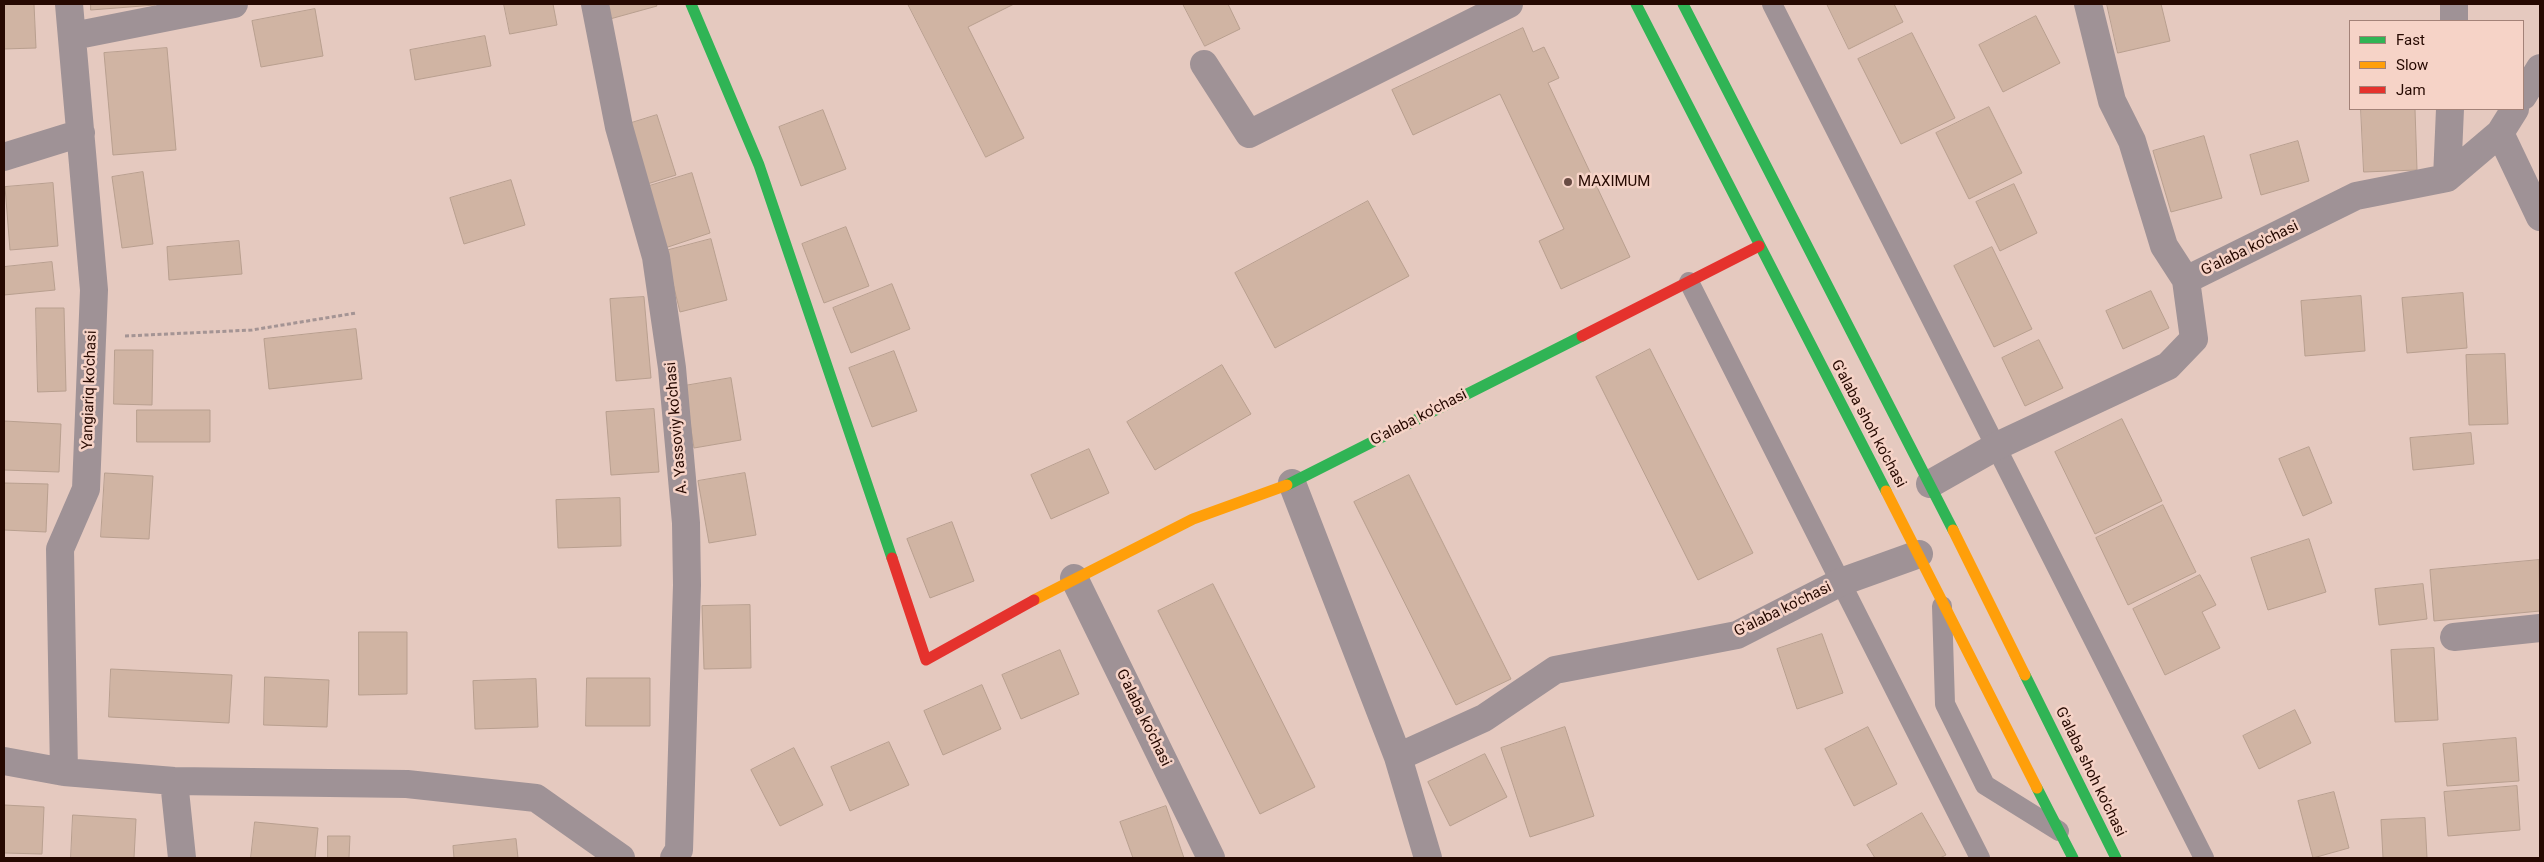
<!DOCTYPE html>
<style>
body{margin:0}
#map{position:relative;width:2544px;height:862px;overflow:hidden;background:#e5c9bf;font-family:Roboto,sans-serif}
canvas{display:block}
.frame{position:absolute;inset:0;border:5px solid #260901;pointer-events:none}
.legend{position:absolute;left:2349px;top:20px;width:175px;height:90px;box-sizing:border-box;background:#f6d3c7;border:1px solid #a38278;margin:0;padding:6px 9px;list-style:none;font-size:15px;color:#260901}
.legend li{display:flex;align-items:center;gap:10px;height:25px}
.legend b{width:25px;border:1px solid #a38278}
</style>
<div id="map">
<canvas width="2544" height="862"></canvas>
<div class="frame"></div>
<ul class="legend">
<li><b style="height:6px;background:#30b455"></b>Fast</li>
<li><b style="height:6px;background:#ff9f0a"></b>Slow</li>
<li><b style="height:6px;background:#e5322d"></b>Jam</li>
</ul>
</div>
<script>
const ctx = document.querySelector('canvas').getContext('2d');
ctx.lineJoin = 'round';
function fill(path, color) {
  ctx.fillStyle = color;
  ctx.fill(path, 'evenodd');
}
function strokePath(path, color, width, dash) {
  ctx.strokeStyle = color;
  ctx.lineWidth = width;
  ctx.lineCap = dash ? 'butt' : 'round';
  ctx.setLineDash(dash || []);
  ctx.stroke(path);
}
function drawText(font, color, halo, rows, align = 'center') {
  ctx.font = font + ' Roboto,sans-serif';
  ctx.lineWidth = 5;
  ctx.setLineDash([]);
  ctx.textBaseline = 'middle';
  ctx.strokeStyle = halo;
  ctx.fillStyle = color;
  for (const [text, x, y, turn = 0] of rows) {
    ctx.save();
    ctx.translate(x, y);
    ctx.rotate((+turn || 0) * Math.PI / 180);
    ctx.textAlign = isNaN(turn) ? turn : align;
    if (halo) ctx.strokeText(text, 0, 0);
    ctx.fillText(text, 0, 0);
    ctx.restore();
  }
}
const building = new Path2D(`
 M4,4H34L36,48L4,49Z
 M91,4H155V5L91,10Z
 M504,4H553L557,25L510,34Z
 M606,4H656L657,6L610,19Z
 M908,4H1014L968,27L1024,138L986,157Z
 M1183,4H1228L1240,29L1205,46Z
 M1827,4H1894L1903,22L1849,49Z
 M2107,4H2161L2170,41L2118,53Z
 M315,9L323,56L261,67L252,21Z
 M2036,16L2060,63L2003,92L1979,45Z
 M1523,28L1533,52L1544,47L1559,78L1548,83L1630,257L1561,289L1539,241L1564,229L1500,94L1413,135L1392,90Z
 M1912,33L1955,118L1901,144L1858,59Z
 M485,36L491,66L415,80L410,50Z
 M167,48L176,150L113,155L104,53Z
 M1989,107L2022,173L1969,199L1936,133Z
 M2361,109H2415L2417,170L2364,172Z
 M823,110L846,169L801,186L779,127Z
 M657,115L676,175L644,185L625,125Z
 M2204,136L2222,198L2171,212L2153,151Z
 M2298,141L2309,181L2261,195L2250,155Z
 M143,172L153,244L122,248L112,177Z
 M692,173L710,233L665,248L646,187Z
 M511,180L525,225L464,244L450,198Z
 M53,183L58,246L10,250L5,187Z
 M2014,184L2037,233L2000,251L1976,202Z
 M1368,201L1409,276L1275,348L1235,273Z
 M846,227L869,286L824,303L802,244Z
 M711,239L727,300L680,312L665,251Z
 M239,241L242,274L169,280L167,247Z
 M1992,247L2032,329L1994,347L1954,266Z
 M52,262L55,290L4,295V267Z
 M892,284L910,329L851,353L833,308Z
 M2151,291L2169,328L2123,349L2106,311Z
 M2463,293L2467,348L2407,353L2402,298Z
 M2361,296L2365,351L2305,356L2301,301Z
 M644,297L651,378L616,381L610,299Z
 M36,308H64L66,391L38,392Z
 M356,329L362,379L269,389L264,339Z
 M2039,340L2063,388L2025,406L2002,358Z
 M1650,349L1753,553L1698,580L1596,377Z
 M115,350H153L152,405L114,404Z
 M894,351L917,411L872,427L849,368Z
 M2505,354L2508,424L2469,425L2466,355Z
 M1222,365L1251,414L1155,470L1127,422Z
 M731,378L741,440L694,448L684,386Z
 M654,409L659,472L611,475L606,412Z
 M137,410H210V442H137Z
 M2122,419L2162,501L2095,534L2055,452Z
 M4,421L61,424L59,472L4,470Z
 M2471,433L2474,464L2413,470L2410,438Z
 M2309,447L2332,503L2303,516L2279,459Z
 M1089,449L1109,493L1051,519L1031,475Z
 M105,473L153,476L149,539L101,537Z
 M745,473L756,535L709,543L698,481Z
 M1409,475L1511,679L1456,705L1354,502Z
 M4,483L48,484L46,532L4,530Z
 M620,498L621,546L558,548L556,500Z
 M2163,505L2196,572L2128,605L2096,538Z
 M952,522L974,581L930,598L907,539Z
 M2309,539L2326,592L2268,610L2251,558Z
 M2539,560L2540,611L2434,621L2430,570Z
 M2200,575L2216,605L2202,612L2220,648L2165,675L2133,609Z
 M1213,584L1315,787L1260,814L1158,611Z
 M2423,584L2427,619L2379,625L2375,589Z
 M750,605L751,668L704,669L702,606Z
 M359,632H407V694L359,695Z
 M1822,634L1843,693L1797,709L1777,649Z
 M2434,648L2438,720L2395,722L2391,650Z
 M1060,650L1079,694L1021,719L1002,675Z
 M111,669L232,675L229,723L109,717Z
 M265,677L329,680L327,727L264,725Z
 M587,678H650V726H586Z
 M536,679L538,727L475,729L473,681Z
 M982,685L1001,729L943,755L924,711Z
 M2295,710L2311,743L2259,769L2243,736Z
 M1565,727L1594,816L1530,837L1501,748Z
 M1868,727L1897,784L1854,806L1825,749Z
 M2516,738L2519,781L2447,786L2443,744Z
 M889,742L909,785L850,811L831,767Z
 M794,748L823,805L780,826L751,770Z
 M1485,754L1507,797L1450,826L1428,782Z
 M2517,786L2520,830L2448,836L2444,792Z
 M2334,792L2349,848L2313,858L2298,801Z
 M4,805L44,807L42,854L4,853Z
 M1166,806L1184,858H1133L1120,822Z
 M1922,813L1946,855L1940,858H1875L1867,845Z
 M73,815L136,819L134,858H71Z
 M2425,818L2427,858H2383L2381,820Z
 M255,822L318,828L315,858H251Z
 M328,836H350L349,858H328Z
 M516,839L518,858H454L453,846Z`);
fill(building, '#d0b4a3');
strokePath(building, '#b89f8f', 1);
strokePath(new Path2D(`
 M125,336L252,330L356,313`), '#a49494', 3, [4, 2.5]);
strokePath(new Path2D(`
 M1772,4L2204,858
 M1689,282L1980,858
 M1942,606L1945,704L1985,785L2059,831`), '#9f9296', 20);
strokePath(new Path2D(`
 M595,4L619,127L656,257L672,368L686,523L687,585L679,850L674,858
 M2088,4L2112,101L2132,141L2164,246L2186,280
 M2454,21V4
 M73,36L234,4
 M1204,64L1249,134L1509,4
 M2523,96L2540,68
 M2500,133L2540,217
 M4,157L81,133
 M2447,178L2450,109
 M1292,483L1398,757L1428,858
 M1930,484L1997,446L2168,366L2194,339L2186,280L2356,196L2447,178L2500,133L2515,109
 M1074,578L1211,858
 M2454,637L2540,628
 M1398,757L1484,718L1555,670L1737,635L1841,582L1919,554
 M4,761L64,772L174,781L407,784L536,798L621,858
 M64,772L60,549L86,489L94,290L69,4
 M174,781L182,858`), '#9f9296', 28);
strokePath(new Path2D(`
 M691,4L759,165L892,558
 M1636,4L1886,491
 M1683,4L1953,530
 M1287,485L1582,336
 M2025,675L2116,858
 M2037,788L2073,858`), '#30b455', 11);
strokePath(new Path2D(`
 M1886,491L2037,788
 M1953,530L2025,675
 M1034,600L1193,519L1287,485`), '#ff9f0a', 11);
strokePath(new Path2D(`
 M1582,336L1759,246
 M892,558L926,660L1034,600`), '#e5322d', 11);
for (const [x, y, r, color] of [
 [1568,182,5,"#694c44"]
]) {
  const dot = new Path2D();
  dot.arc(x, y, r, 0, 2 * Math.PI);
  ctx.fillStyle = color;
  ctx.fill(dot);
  strokePath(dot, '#f6d3c7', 2);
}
drawText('15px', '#260901', '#f6d3c7', [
 ["MAXIMUM",1578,182]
], 'left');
drawText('15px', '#260901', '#f6d3c7', [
 ["G'alaba ko'chasi",2250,249,-26],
 ["Yangiariq ko'chasi",90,390,-88],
 ["G'alaba ko'chasi",1419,418,-27],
 ["G'alaba shoh ko'chasi",1868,424,62],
 ["A. Yassoviy ko'chasi",677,428,-95],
 ["G'alaba ko'chasi",1783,610,-26],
 ["G'alaba ko'chasi",1143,718,64],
 ["G'alaba shoh ko'chasi",2090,772,64]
]);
</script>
